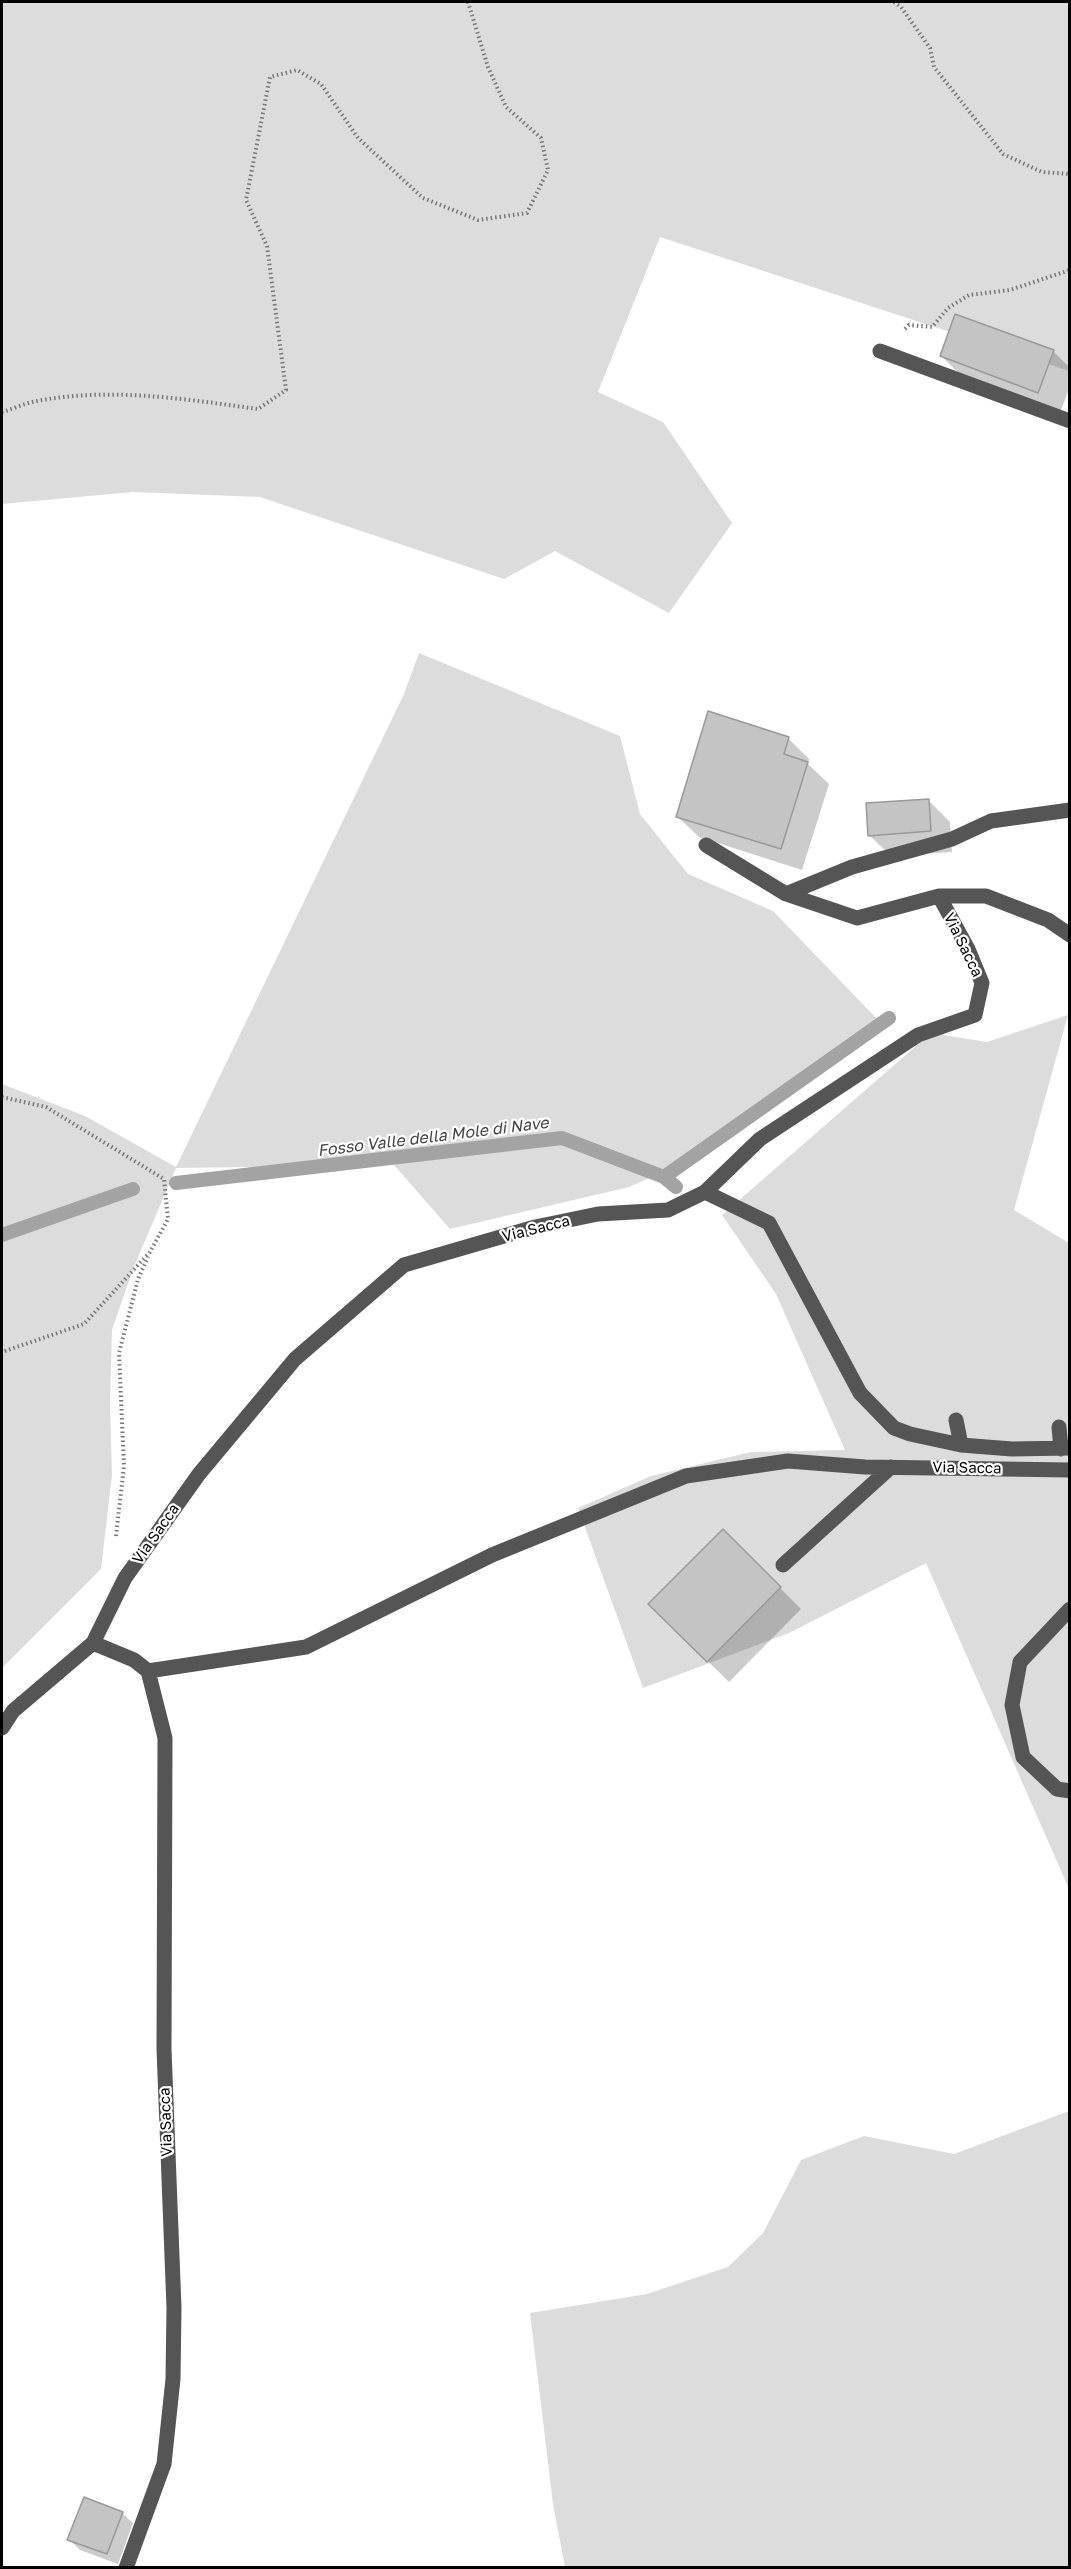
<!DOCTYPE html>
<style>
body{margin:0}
#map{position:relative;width:1071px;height:2569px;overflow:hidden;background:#fff;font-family:"Golos Text",sans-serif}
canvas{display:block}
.frame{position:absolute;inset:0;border:3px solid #000;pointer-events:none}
</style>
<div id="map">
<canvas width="1071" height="2569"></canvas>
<div class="frame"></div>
</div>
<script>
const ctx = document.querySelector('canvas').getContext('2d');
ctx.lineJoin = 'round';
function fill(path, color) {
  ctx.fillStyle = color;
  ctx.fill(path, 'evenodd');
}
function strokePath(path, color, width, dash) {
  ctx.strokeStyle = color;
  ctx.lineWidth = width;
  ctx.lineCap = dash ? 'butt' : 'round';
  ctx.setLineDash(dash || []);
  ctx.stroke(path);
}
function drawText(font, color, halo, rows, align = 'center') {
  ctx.font = font + ' "Golos Text",sans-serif';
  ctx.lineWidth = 4.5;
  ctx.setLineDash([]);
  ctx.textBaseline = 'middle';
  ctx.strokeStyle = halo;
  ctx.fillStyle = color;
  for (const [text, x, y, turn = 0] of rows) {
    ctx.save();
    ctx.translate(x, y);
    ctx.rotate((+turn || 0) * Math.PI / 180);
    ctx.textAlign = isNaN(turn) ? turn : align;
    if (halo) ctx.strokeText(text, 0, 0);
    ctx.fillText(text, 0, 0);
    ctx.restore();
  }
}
fill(new Path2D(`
 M2,2H1069V371L660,237L598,392L663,422L732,523L669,613L555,551L504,579L260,497L133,492L2,504Z
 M419,653L620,736L640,814L688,874L773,911L880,1022L692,1159L629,1187L450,1229L394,1165L176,1168L133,1269L112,1330L110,1404L112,1475L101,1569L2,1668V1084L85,1116L176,1167L404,694Z
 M1068,1015L1014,1210L1069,1243V1889L926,1563L789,1633L643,1688L578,1508L651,1476L751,1452L845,1450L776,1294L722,1215L931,1033L987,1042Z
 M1069,2111V2567H565L553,2504L530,2313L647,2294L728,2267L763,2233L801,2160L864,2136L954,2154Z`), '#dcdcdc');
fill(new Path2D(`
 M1053,351L1070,368V386L1060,413L963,377L941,356Z
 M788,738L809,759L808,764L829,784L802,870L699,837L677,816Z
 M928,800L950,822L952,852L891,856L869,835Z
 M723,1531L801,1609L729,1682L650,1604Z
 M122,2513L133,2523L118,2564L80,2550L69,2539Z`), '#0003');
strokePath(new Path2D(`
 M664,1177L676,1187
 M176,1183L562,1138L664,1177L889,1018
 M2,1235L133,1189`), '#a3a3a3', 14);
const building = new Path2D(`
 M955,314L1054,350L1038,393L940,356Z
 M708,711L789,737L784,754L808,762L781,849L676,817Z
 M929,799L931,831L868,836L866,803Z
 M723,1529L781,1587L707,1662L648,1604Z
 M84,2497L123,2512L107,2554L67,2540Z`);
fill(building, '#c4c4c4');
strokePath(building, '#999', 1.5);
strokePath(new Path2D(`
 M894,2L901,7L930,48L934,67L1003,154L1042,172L1070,174
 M905,329L909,325L932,327L948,308L969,295L1010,290L1070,270
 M2,412C13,409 25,403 37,401C110,387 185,399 258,409L286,390L267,246L246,200L270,77L297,70L321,84L358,138L423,198L478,220L527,213L548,170L541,138L506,107L488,67L468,2
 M2,1097L46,1107L164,1179L168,1219L150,1252L84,1324L2,1352
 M116,1536L124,1466L119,1353L138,1279L148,1257`), '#777', 4, [1.5, 3]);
strokePath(new Path2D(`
 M880,351L1070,421
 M706,845L786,894
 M939,896L857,918L786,894L852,867L952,839L991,821L1070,810
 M705,1192L769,1223L860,1393L894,1428L910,1434L961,1445L1012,1449L1070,1448
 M956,1420L961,1445
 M1059,1427L1061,1449
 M783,1565L891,1467
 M1070,1609L1020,1662L1012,1705L1023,1757L1057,1789L1070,1791
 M93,1643L134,1660L148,1671L165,1738L164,2049L174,2308L173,2379L164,2464L126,2568
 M148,1671L306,1647L492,1555L686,1476L788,1461L865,1467L1070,1470
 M2,1728L13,1711L93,1643L125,1578L199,1474L295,1359L404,1265L535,1227L598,1214L668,1210L705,1192L760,1139L918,1035L975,1015L982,983L968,949L939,896H986L1048,920L1070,935`), '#555', 15);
drawText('15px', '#000', '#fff', [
 ["Via Sacca",963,945,64],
 ["Via Sacca",536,1229,-14],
 ["Via Sacca",967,1468,1],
 ["Via Sacca",156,1534,-55],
 ["Via Sacca",166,2122,-92]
]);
drawText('italic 16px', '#444', '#fff', [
 ["Fosso Valle della Mole di Nave",433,1137,-7]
]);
</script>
